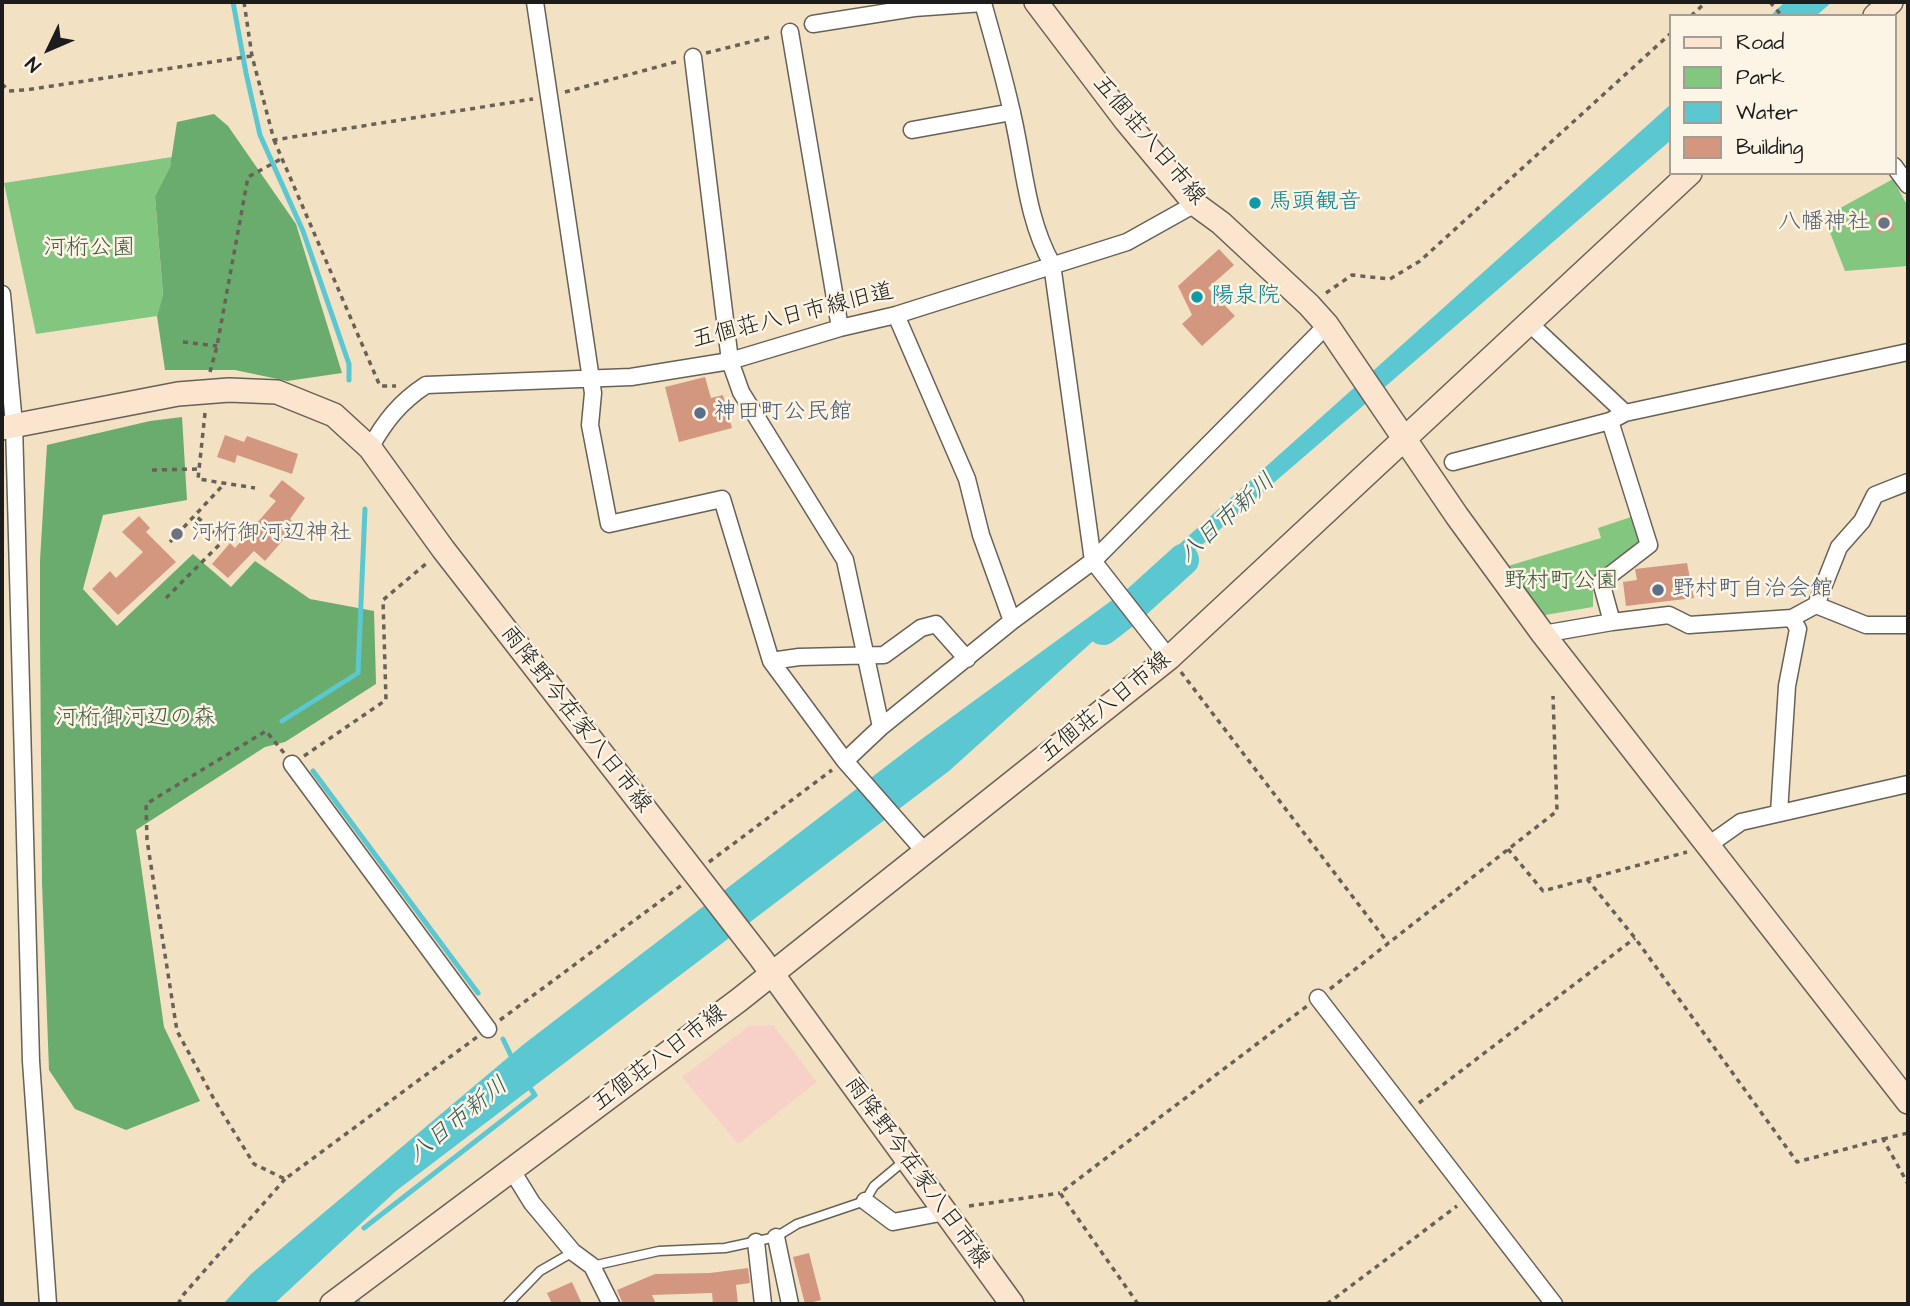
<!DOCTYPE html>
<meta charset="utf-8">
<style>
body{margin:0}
#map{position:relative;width:1910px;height:1306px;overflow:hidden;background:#f3e1c4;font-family:"Architects Daughter",sans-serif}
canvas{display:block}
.frame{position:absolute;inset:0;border:4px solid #1c1c1c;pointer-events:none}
.legend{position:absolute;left:1669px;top:14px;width:228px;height:161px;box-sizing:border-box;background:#fcf5e5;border:2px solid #a29e95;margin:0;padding:9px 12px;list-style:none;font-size:21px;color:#1c1c1c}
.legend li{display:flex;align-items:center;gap:14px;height:35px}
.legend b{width:35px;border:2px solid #a29e95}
.north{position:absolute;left:14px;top:14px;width:70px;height:70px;-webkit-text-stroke:5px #fcf5e5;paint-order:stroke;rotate:226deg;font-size:19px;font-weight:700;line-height:28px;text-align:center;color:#1c1c1c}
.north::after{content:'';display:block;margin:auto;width:24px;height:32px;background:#1c1c1c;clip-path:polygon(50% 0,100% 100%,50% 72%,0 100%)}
</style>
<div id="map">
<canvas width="1910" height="1306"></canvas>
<div class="frame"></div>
<ul class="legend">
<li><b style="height:9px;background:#fbe5cf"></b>Road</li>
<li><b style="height:19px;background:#83c680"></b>Park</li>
<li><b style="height:19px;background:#5bc8d1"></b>Water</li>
<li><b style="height:19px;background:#d3977f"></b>Building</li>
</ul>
<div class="north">N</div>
</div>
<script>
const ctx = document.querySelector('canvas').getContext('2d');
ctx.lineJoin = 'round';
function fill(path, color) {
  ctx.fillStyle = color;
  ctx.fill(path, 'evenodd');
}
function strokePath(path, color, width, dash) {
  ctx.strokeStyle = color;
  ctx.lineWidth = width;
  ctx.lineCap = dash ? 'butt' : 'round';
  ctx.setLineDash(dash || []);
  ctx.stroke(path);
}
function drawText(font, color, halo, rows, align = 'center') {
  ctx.font = font + ' "Architects Daughter","Klee One",sans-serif';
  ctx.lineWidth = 5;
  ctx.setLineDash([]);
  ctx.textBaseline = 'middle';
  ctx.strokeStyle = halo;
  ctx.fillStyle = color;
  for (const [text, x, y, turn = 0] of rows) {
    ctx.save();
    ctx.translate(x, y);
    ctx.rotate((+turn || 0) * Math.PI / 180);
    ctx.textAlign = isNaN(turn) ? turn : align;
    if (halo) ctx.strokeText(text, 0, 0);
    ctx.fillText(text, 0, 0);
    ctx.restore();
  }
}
fill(new Path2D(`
 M773,1025L817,1082L738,1144L682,1077L749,1026Z`), '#f7d1c7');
fill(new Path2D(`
 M172,157L170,167L155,196L163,296L157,316L36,334L4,183Z
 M1893,179L1908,207V266L1845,271L1824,217Z
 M1634,516L1641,540L1593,578V607L1539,616L1508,566L1601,538L1598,528Z`), '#83c680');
fill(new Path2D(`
 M214,114L228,126L296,224L342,373L287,381L235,370H165L157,316L163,295L155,196L170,167L177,122Z
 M182,417L187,500L103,515L83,589L117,626L193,554L231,587L255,561L310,599L374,611L376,684L285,742L265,747L136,830L164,1027L200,1101L126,1130L75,1109L49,1070L42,883L40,633V560L47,445L150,421Z`), '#6aab6e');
fill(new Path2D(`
 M1785,2H1832L1816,16H1770Z
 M1670,105V141L1153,587L949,771L396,1191L274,1304H223L251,1274L524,1044L919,741L1137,582Z`), '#5bc8d1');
strokePath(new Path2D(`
 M233,2L246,73L260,135L303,231L349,364V380
 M282,721L358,673L365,509
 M313,771L478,993
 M503,1039L514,1062
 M364,1228L535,1095L528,1085
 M358,1302L359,1304`), '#5bc8d1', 5);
strokePath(new Path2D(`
 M1103,629L1129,609L1183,560`), '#5bc8d1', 32);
fill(new Path2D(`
 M1890,212L1894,230L1878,233L1874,215Z
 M1219,249L1234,265L1208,288L1235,316L1202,346L1182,324L1192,315L1178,286Z
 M705,377L711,398L723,395L732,428L679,442L665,387Z
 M225,435L244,442L247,436L298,454L292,474L237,455L235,463L217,457Z
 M282,480L305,498L290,519L296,525L265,561L254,551L228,578L212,564L230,543L235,548L276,501L269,496Z
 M139,516L150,528L146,532L176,562L118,615L92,589L110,571L116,578L143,552L122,532Z
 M1687,563L1694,598L1626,606L1623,582L1637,580L1635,569Z
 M809,1253L821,1300L805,1304L793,1257Z
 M748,1268L750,1283L736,1285L738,1304H713L712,1293L652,1295L656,1304H623L617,1290L655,1274L710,1273Z
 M572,1282L582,1304H552L547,1293Z`), '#d3977f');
const lane = new Path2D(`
 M592,1266L659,1251L725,1248L776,1237L797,1224L865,1201L874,1186L904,1161
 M508,1304L540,1271L573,1252`);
const street = new Path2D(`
 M535,2L593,393L590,425L609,524L722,499L771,661L845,761L925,852
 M813,24L914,8L983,3C993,39 1004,76 1012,113C1024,163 1026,218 1052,264L1093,561L1169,658
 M790,32L840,328
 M693,57L730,361L741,392L845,560L881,727
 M912,130L1012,112
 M1894,166L1908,185
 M2,294L14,424L31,1061L48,1304
 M896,315L967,479L981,535L1012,621
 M1528,322L1625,413
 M1610,421L1649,545L1601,582L1612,622
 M370,448C385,421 400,402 426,385L631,377L730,361L840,328L896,315L1127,242L1195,204
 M1453,462L1610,421L1625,413L1908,352
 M1816,605L1839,547L1862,521L1875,495L1908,482
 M1543,634L1612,622L1669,615L1689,625L1792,618L1816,605L1866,625H1908
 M771,661L799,657L884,655L921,628L936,624L967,659
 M845,761L881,727L1012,621L1093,561L1327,325
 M292,764L488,1029
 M1779,813L1787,686L1798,629L1792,618
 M1707,846L1741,822L1908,784
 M1318,998L1554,1304
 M511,1169L532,1203L573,1252L592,1266L611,1304
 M865,1201L893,1222L945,1212
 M776,1237L790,1304
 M756,1242L763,1304`);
const secondary = new Path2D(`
 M1036,2L1126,121L1195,204L1221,223L1309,305L1327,325L1457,516L1543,634L1908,1102
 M1875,16L1891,2
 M2,428L178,394L229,390L277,392L334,415L370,448L443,549L760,957L1012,1304
 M332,1304L739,1000L1169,658L1690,173`);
strokePath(lane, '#676157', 11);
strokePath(street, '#676157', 19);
strokePath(secondary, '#676157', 26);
strokePath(new Path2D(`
 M244,2L252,56L274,140L533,99
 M1770,2L1782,16
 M1691,16L1706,2
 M706,53L774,36
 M2,84L9,91L25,90L252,56
 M565,92L679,61
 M274,140L380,386H396
 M1326,293L1352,275L1390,279L1420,261L1670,34
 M183,342L217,346
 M210,372L217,346L248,177L281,159
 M205,413L198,479L255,488
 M152,470L199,469
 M170,542L225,483
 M166,598L223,541L195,515
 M1181,672L1388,943
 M284,753L266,731L146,804L147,840L177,1031L215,1101L254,1164L285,1179L477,1037
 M304,756L386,700L383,600L428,562
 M1508,849L1543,891L1687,852
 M709,862L832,770
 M1587,879L1635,938L1797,1162L1883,1139L1908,1184
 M1330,989L1557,811L1553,696
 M500,1020L682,885
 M1419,1103L1635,938
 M1883,1139L1908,1133
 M969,1206L1060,1193
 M178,1304L184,1294L285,1179
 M1138,1304L1060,1193L1307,1006
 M1327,1304L1457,1206`), '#676157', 3.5, [5, 5]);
strokePath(lane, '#fff', 8);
strokePath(street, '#fff', 16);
strokePath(secondary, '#fbe5cf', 23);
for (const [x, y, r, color] of [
 [1255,203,7,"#0f9aa8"],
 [1884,223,7,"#6b7280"],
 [1197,297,7,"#0f9aa8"],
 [700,413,7,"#5c6f8a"],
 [177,534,7,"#6b7280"],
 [1658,590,7,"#5c6f8a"]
]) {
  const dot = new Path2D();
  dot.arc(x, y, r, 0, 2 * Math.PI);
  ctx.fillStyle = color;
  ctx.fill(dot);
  strokePath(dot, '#fcf5e5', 2.5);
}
drawText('23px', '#1c1c1c', '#fcf5e5', [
 ["五個荘八日市線",1148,141,50],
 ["五個荘八日市線旧道",793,317,-14],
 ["五個荘八日市線",1106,708,-39],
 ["雨降野今在家八日市線",575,720,52],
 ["五個荘八日市線",660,1059,-37],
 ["雨降野今在家八日市線",916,1173,54]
]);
drawText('23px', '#0d838f', '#fcf5e5', [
 ["馬頭観音",1269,203],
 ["陽泉院",1211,297]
], 'left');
drawText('23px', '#5b616d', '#fcf5e5', [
 ["八幡神社",1870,223],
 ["河桁御河辺神社",191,534,"left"]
], 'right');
drawText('23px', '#40583f', '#fcf5e5', [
 ["河桁公園",89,249],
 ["野村町公園",1561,582],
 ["河桁御河辺の森",135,719]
]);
drawText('23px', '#4e5e75', '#fcf5e5', [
 ["神田町公民館",714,413],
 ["野村町自治会館",1672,590]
], 'left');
drawText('italic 24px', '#32585b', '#fcf5e5', [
 ["八日市新川",1228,519,-42],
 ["八日市新川",459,1121,-39]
]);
</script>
